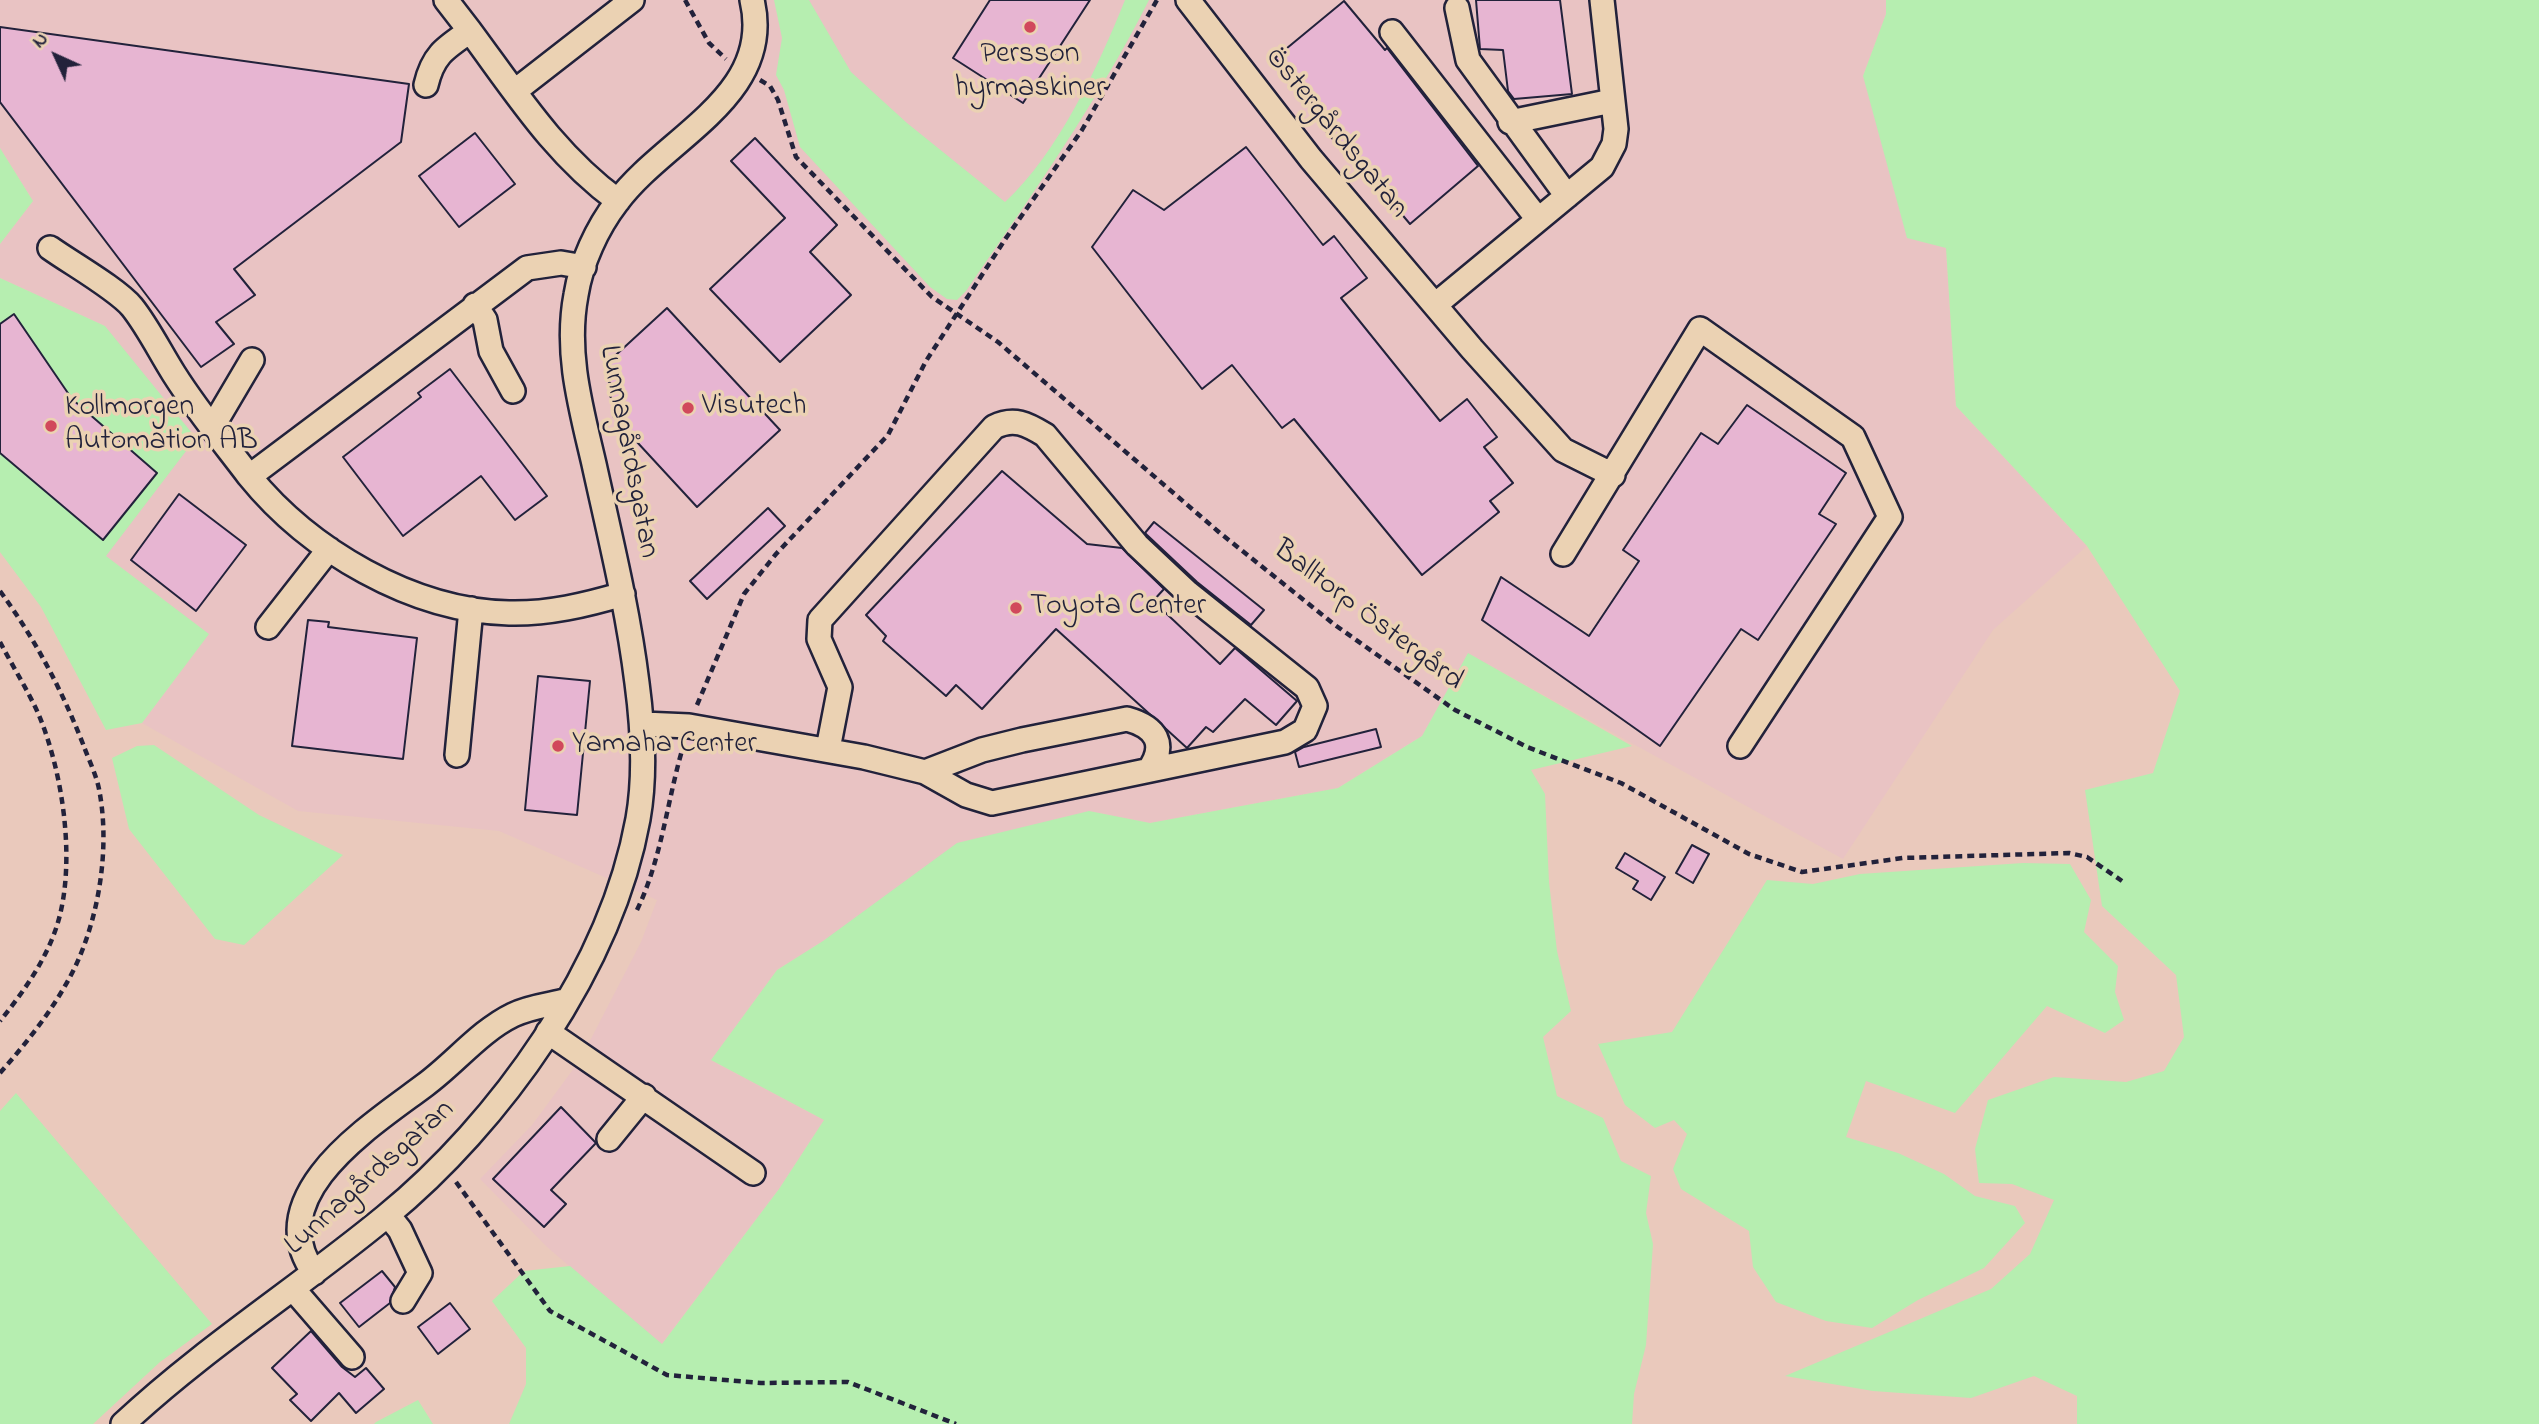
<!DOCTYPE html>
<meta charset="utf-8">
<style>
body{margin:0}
#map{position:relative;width:2539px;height:1424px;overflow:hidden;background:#eac9bc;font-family:"Indie Flower",sans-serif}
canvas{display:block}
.north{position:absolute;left:21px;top:21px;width:70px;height:70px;-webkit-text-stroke:5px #ebd2b3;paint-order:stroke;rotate:315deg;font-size:19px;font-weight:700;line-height:28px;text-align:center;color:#22223b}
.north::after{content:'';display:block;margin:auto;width:24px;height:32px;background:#22223b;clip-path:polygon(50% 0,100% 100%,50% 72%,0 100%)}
</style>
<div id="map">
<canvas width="2539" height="1424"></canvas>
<div class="north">N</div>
</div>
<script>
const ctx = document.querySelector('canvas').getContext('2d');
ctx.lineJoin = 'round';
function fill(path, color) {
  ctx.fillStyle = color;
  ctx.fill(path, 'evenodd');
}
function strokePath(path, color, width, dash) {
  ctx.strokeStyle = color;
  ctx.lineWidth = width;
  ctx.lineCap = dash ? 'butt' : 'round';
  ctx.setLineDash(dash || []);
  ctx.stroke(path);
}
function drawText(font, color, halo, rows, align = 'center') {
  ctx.font = font + ' "Indie Flower",sans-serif';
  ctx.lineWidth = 7;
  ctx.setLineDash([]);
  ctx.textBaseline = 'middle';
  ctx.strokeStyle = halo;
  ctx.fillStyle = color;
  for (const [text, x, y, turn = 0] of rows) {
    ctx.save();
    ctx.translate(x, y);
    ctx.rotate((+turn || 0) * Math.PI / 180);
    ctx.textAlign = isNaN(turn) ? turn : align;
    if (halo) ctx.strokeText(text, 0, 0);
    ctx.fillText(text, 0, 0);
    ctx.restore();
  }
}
fill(new Path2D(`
 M0,0H1886V14L1863,76L1946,248L1956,406L2087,546L1993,630L1843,859L1469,654L1422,736L1338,788L1150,823L1089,811L823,941L777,970L711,1060L824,1120L779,1189L661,1345L547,1247L480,1179L532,1125L580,1060L641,942L657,900L499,831L298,811L142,723L208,634L105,556V326L0,278V244L33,201L0,148Z`), '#e9c3c3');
fill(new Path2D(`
 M774,0H809L851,72L907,123L1005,202C1058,153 1098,67 1125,0H1149C1097,103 1031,196 966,291L957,300L947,299L930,287L800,147L784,90L776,75L782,38Z
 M1886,0H2539V1424H2077V1396L2034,1376L1971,1398L1873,1391L1785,1376L1991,1289L2030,1254L2054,1200L2012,1184L1979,1183L1975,1149L1988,1100L2054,1077L2126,1082L2164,1071L2184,1037L2176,975L2102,906L2085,790L2153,773L2180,691L2087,546L1956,406L1946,248L1907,238L1863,76L1886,14Z
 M0,148L33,201L0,244Z
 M0,278L105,326L196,438L106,556L209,634L142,723L106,730L41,607L0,552Z
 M1468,653L1632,746L1531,770L1545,794L1549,882L1557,951L1571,1011L1543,1037L1557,1096L1603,1118L1621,1161L1651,1176L1646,1213L1653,1244L1646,1345L1634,1394L1632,1424H509L526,1384V1348L492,1301L524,1271L570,1266L662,1344L779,1189L824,1120L711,1060L777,970L823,941L957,843L1089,811L1150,823L1338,788L1422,736Z
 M154,745L259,815L343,855L244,945L215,939L129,829L112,758L137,746Z
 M2023,863L2070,864L2091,900L2084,932L2118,966L2115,992L2124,1020L2105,1033L2047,1006L1955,1113L1866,1081L1846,1137L1898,1153L1944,1174L1975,1196L2015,1206L2025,1223L1984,1268L1918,1300L1872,1328L1826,1321L1776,1302L1753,1267L1749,1231L1681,1189L1673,1169L1687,1134L1674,1120L1655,1128L1625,1105L1598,1044L1672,1032L1767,880L1813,884L1860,874Z
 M16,1093L212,1324L160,1362L93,1424H0V1111Z
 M418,1400L433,1424H374L376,1422Z`), '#b6eeb0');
const building = new Path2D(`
 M990,0H1090L1023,103L953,58Z
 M1476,0H1560L1572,94L1514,99L1508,91L1503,50L1480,49Z
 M1344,1L1385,50L1387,48L1478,166L1410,224L1352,155L1349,158L1326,131L1331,126L1275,58Z
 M0,27L409,84L401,142L234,269L255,295L216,322L234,344L201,367L0,102Z
 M475,133L515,184L459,227L419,176Z
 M755,138L837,225L810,252L851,295L780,362L710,289L785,218L731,161Z
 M1246,147L1323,245L1334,236L1367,278L1341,298L1440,421L1467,399L1497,437L1484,447L1513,483L1490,501L1499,512L1422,575L1294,419L1282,428L1232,365L1202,389L1092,247L1133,190L1164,210Z
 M667,308L780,430L697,507L613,416L619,411L610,396L614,393L609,387L612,385L606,379L612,373L605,365Z
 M14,314L72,399L157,473L103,540L0,453V324Z
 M450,369L547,496L515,520L481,476L403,536L343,457L421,397L418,393Z
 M1747,405L1846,473L1819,514L1836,524L1758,640L1741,629L1660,746L1482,620L1501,577L1589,636L1639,561L1623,550L1701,433L1718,444Z
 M1002,471L1087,544L1122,548L1164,589L1153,601L1220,664L1235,648L1297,701L1276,725L1245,699L1213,732L1206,727L1187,748L1056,629L982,709L956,685L946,696L883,641L886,636L866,615Z
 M179,494L246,545L196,611L131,560Z
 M768,508L785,526L707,599L690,581Z
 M1154,522L1264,610L1251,625L1197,582L1147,535L1145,533Z
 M308,620L329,622L328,627L417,638L403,759L292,746Z
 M538,676L590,681L577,815L525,810Z
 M1376,729L1381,747L1299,767L1295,752L1304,747Z
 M1692,845L1709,854L1693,883L1676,873Z
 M1625,853L1665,877L1651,900L1633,889L1638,881L1616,868Z
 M561,1107L596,1143L551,1190L566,1204L544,1227L493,1179Z
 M382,1271L395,1287L390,1303L359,1327L340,1303Z
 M450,1303L470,1329L438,1354L418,1327Z
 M311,1331L342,1367L355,1377L366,1368L384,1389L356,1413L339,1393L311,1421L290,1400L297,1394L272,1368Z`);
fill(building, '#e7b5d2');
strokePath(building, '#22223b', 2);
const minor = new Path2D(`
 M446,0L470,31
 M1188,0L1311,159L1472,349L1563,450L1613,475
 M1457,8L1468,60L1567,196
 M1392,32L1537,218
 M426,85C433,55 445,48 470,31C516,93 554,154 618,201
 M515,91L632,0
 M1510,122L1612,101
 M50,248C71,263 117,289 132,307C148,327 160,352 174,374C196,409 224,443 249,476C309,550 412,611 509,613C548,614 586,605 623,594
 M475,305L485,320L491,351L513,391
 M1435,305L1602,167L1614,144L1616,129L1602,0
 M213,426L252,360
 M250,476L527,268L561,263L584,267
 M1563,554L1700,329L1853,437L1890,517L1740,746
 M268,627L329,549
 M643,724L689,726L864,757L925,772L966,795L992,803L1285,742L1305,730L1315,706L1307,688L1188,593L1137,545L1045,435C1027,424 1014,417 994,427L820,620L819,639L840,687L828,749
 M457,755L471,609
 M925,772L982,750L1022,740L1127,719C1156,727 1167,744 1149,770
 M548,1032L753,1173
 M609,1139L644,1096
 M388,1215L400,1230L420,1273L403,1301
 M314,1273C259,1195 372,1125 425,1085C455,1063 480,1031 513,1015C529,1007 548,1005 565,1001
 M294,1290L352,1357
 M123,1424C203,1349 300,1287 385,1217C500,1123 611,968 638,819C646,774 643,728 637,683C628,609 610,537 594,464C581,408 565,353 576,295C581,263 597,228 617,202C665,137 775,96 752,0`);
strokePath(minor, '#22223b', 28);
strokePath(new Path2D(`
 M685,0L709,43L726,59
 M760,80L770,86L778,100L796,157L932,297L998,342L1220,533L1335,625L1455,710L1527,747L1621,783L1749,854L1802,872L1903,858L2069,853L2087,857L2122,881
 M0,591C35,639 61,688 83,744C88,758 96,774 99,789C110,845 100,913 76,965C57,1005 29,1040 0,1073
 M0,642C12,665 27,689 38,713C64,774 78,872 54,934C42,966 21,995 0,1021
 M697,705L744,594L776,554L888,435L926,361L1006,238L1082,130L1157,0
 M637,910C662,858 667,801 683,747
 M456,1182L550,1311L667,1375L761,1383L848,1382L956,1424`), '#22223b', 4.5, [7, 5]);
strokePath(minor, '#ebd2b3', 23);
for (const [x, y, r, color] of [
 [1030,27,7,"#d1495b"],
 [688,408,7,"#d1495b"],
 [51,426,7,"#d1495b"],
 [1016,608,7,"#d1495b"],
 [558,746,7,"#d1495b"]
]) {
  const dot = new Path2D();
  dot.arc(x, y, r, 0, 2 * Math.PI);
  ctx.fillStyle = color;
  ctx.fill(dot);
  strokePath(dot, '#ebd2b3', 2.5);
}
drawText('30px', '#22223b', '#ebd2b3', [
 ["Persson",1030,56,"center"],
 ["hyrmaskiner",1030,90,"center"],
 ["Visutech",702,408],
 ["Kollmorgen",65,409],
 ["Automation AB",65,443],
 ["Toyota Center",1030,608],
 ["Yamaha Center",572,746]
], 'left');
drawText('30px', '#22223b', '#ebd2b3', [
 ["Östergårdsgatan",1335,134,51],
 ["Lunnagårdsgatan",627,452,79],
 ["Balltorp Östergård",1367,617,37],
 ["Lunnagårdsgatan",371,1179,-42]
]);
</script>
